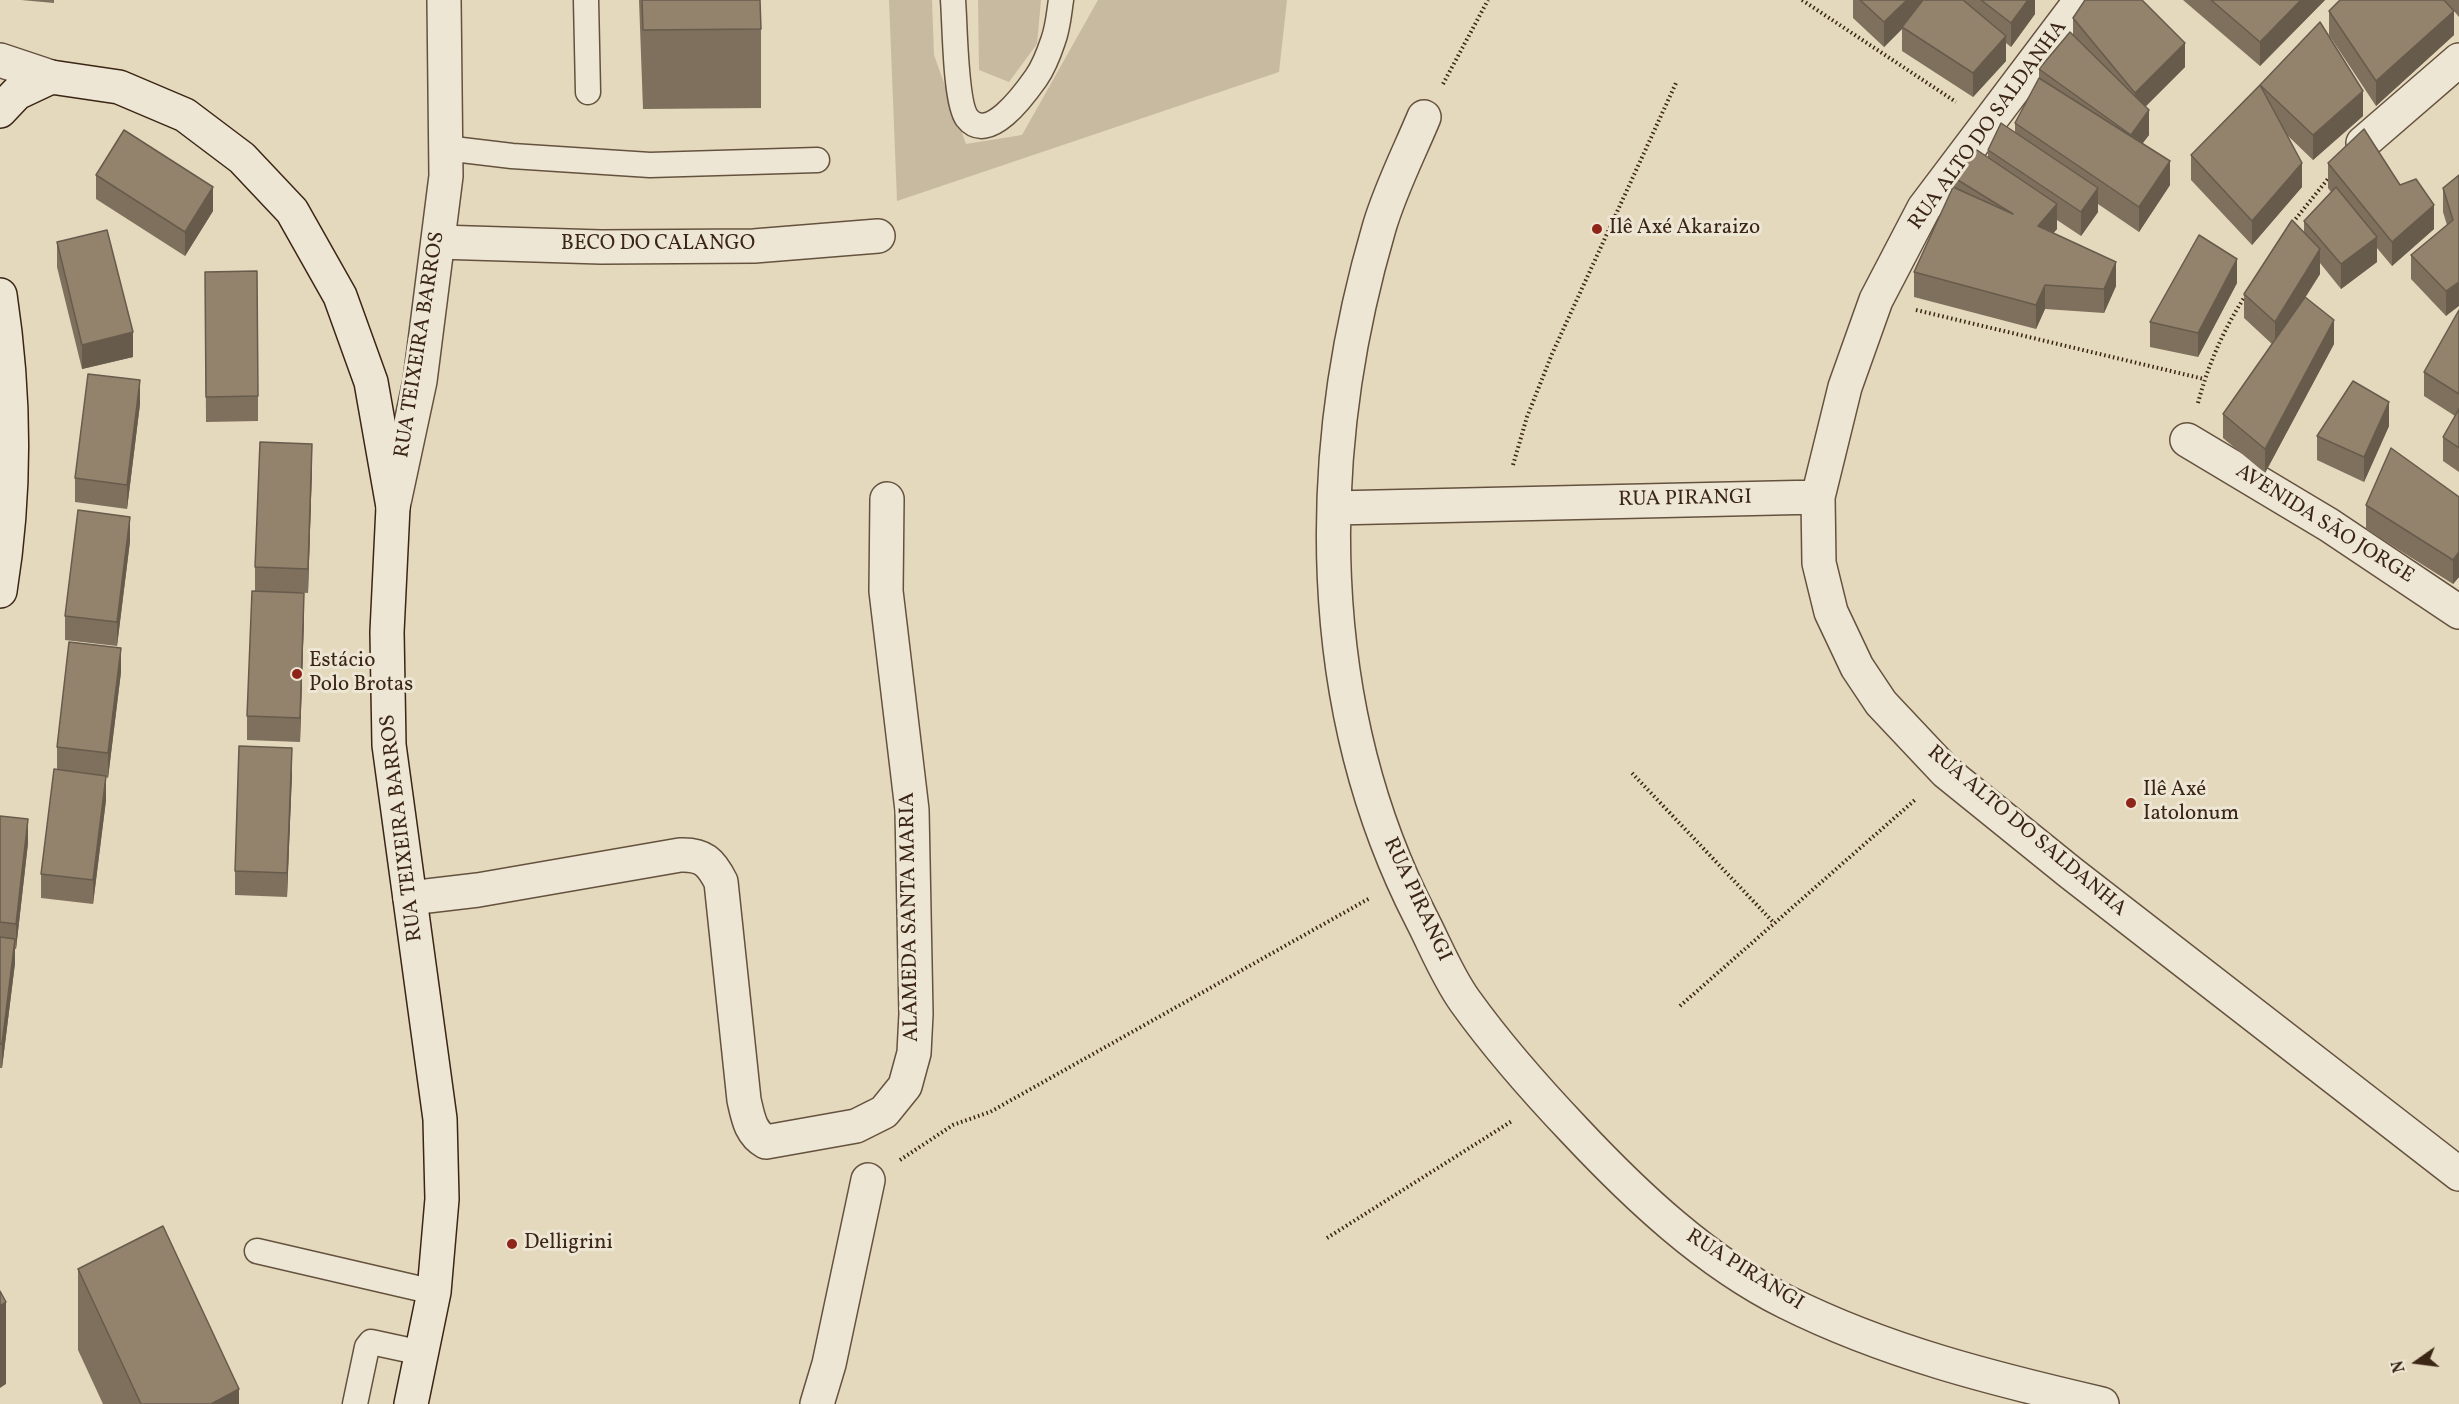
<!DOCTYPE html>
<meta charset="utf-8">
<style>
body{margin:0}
#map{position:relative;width:2459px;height:1404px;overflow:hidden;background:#e4d8bd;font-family:Vollkorn,serif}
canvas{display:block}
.north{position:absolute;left:2387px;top:1332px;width:60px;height:60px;-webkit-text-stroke:4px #ede6d4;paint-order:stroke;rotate:256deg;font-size:16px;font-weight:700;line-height:24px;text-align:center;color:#3b2514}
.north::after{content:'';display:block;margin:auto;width:21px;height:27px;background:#3b2514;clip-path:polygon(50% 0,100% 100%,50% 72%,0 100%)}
</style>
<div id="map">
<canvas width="2459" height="1404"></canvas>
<div class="north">N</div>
</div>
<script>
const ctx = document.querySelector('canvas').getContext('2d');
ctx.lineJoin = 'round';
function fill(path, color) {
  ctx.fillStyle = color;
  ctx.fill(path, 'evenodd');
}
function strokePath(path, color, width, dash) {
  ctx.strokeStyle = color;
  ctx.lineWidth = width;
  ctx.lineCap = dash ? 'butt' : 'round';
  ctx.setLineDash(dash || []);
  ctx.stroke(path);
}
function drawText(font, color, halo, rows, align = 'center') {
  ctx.font = font + ' Vollkorn,serif';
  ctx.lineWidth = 6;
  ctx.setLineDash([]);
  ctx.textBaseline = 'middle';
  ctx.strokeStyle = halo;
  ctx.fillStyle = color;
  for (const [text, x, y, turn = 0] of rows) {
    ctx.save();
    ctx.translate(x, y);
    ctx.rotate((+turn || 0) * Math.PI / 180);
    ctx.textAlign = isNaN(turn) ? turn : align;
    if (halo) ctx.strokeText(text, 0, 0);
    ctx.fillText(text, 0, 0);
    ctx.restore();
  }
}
fill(new Path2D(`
 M889,0H932L934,55L966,144L1022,135L1098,0H1287L1279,72L897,201Z
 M978,0H1041L1037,44L1009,82L979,70Z`), '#c7baa0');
const service = new Path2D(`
 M586,0L588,92
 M953,0C955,24 955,102 967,118C988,145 1024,95 1036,78C1043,68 1049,53 1053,41C1058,28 1059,13 1061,0
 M445,148L512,156L650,165L817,160
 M257,1251L434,1292
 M355,1404L367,1347L371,1342L422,1353`);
const minor = new Path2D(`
 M2081,0L1924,208L1876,300L1845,387L1818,497L1819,563L1831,612L1857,667L1881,703L1946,772L2071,873L2459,1174
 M0,60L51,77
 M1424,117C1409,153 1390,190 1379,228C1313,453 1312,706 1421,918C1435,945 1447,976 1465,1001C1498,1047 1536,1090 1575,1131C1636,1196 1706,1262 1786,1302C1886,1352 1994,1379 2102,1404
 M2363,143L2459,60
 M438,242L601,247L754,246L878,236
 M2187,440L2329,525L2459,612
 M1334,508L1818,497
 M410,898L478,890L680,855C703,854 711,862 721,882L744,1100C748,1117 750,1133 766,1142L856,1126L884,1112L905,1086L914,1053L916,1014L912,810L886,591L887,499
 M817,1404L829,1364L868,1180`);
const tertiary = new Path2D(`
 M393,507L420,381L446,176L444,0`);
const secondary = new Path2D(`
 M0,111L17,93L51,77L119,87L185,115L242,158L292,211L340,296L371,382L393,507L387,632L389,745L440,1119L442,1199L434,1292L411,1404
 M0,295C15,394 16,492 0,591`);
strokePath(service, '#65523e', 27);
strokePath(minor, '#65523e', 36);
strokePath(tertiary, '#65523e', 36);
strokePath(secondary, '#3b2514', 36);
strokePath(new Path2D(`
 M1802,0L1956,102
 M1443,84L1488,0
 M2290,226L2331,175
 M1916,310L2204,379
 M2198,403C2208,365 2224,328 2246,295
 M1513,465L1527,417L1552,354L1676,83
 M1632,773L1774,923
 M1680,1006L1916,799
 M900,1160L953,1125L990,1112L1370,898
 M1327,1238L1512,1121`), '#3b2514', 4, [1.5, 3]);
strokePath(service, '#ede6d4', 24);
strokePath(minor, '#ede6d4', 33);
strokePath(tertiary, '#ede6d4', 33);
strokePath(secondary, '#ede6d4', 33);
fill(new Path2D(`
 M21,0H54V3Z
 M639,0H760L761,29V108L643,109Z
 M1853,0H2035V14L2011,47L2006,43V61L1973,97L1902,51V29L1884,47L1853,18Z
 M2183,0H2325L2260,66Z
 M2340,0H2459V17L2454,11V35L2376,106L2329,35V11Z
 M2073,18L2185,67L2145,107L2149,135L2142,143L2170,185L2139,232L2098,204V212L2081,236L2057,220V229L2053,233L2116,286L2104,313L2045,309L2036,329L1914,297V272L1953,187V177L1988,158V150L2015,132V123L2039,79V69L2073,35Z
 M2260,86L2363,116L2313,160L2287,135L2302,187L2252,245L2191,180V155Z
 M2328,163L2400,185L2434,229L2392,266L2377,248V262L2341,289L2320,263V274L2305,297L2334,344L2265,473L2223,438V414L2272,344L2244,318V294L2304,233V221L2331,192L2328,188Z
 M96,175L213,211L185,256L96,199Z
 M2459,175L2446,316L2411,279V255L2447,225L2443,212V188Z
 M57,242L133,357L82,369L57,267Z
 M205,272L258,396V421L206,422Z
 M2237,283L2198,357L2150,347V322Z
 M2459,310V472L2443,461V437L2455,416L2424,396V372Z
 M140,404L127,509L75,502V478Z
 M2389,426L2364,482L2317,460V436Z
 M312,468L308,593L294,592L304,617L300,742L247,740V716L255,591V567Z
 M2459,497V577L2453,584L2366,529V505Z
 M130,541L117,646L65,640V616Z
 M121,672L108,778L106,777V800L93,904L41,898V874L57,769V747Z
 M292,773L287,897L235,895V871Z
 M0,816L28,843L16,949H15V963L2,1068H0Z
 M78,1269L239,1404H103L78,1350Z`), '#7e705d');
fill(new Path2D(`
 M1907,0H1931L1902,27V29L1884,47V22Z
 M2028,0H2035V14L2011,47V23Z
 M2301,0H2325L2260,66V42Z
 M2454,11V35L2376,106V81Z
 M2006,36V61L1973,97V73Z
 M2185,43V67L2135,117V93Z
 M2363,91V116L2313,160V135Z
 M2149,110V135L2131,159V135Z
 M2170,161V185L2139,232V207Z
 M2302,163V187L2252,245V221Z
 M213,187V211L185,256V232Z
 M2098,188V212L2081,236V212Z
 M2057,204V229L2038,250V226Z
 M2434,205V229L2392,266V242Z
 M2377,237V262L2341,289V264Z
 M2320,249V274L2275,346V322Z
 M2237,259V283L2198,357V333Z
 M2116,262V286L2104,313V289Z
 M2459,282V306L2446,316V291Z
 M2045,285V309L2036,329V305Z
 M2334,320V344L2265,473V449Z
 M133,332V357L82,369V345Z
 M140,380V404L127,509V485Z
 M2389,402V426L2364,482V457Z
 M312,444V468L308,593V569Z
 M130,517V541L117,646V622Z
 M2459,552V577L2453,584V560Z
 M304,593V617L300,742V718Z
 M121,648V672L108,778V753Z
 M292,748V773L287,897V873Z
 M106,776V800L93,904V880Z
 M28,819V843L16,949V924Z
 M15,939V963L2,1068V1044Z
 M6,1302V1384L0,1388V1306Z
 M239,1389V1404H211Z`), '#675b4c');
const building = new Path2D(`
 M642,0H760L761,29L643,30Z
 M1860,0H1907L1884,22Z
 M1923,0H1963L2006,36L1973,73L1902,27Z
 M1981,0H2028L2011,23Z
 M2085,0H2142L2185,43L2135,93L2073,18Z
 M2211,0H2301L2260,42Z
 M2340,0H2444L2454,11L2376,81L2329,11Z
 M2320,22L2363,91L2313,135L2260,85Z
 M2070,32L2149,110L2131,135L2039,69Z
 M2039,78L2170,161L2139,207L2015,123Z
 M2260,85L2302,163L2252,221L2191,155Z
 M2001,123L2098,188L2081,212L1988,150Z
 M2364,129L2400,185L2416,179L2434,205L2392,242L2328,163Z
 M124,130L213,187L185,232L96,175Z
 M1977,150L2057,204L2038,226L2116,262L2104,289L2045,285L2036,305L1914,272L1953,187L2013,214L1953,177Z
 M2459,175V282L2446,291L2411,255L2453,220L2443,188Z
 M2336,187L2377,237L2341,264L2304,221Z
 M2292,220L2320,249L2275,322L2244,294Z
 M107,230L133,332L82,345L57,242Z
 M2199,235L2237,259L2198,333L2150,322Z
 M257,271L258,396L206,397L205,272Z
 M2305,297L2334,320L2265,449L2223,414Z
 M2459,310V394L2424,372Z
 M88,374L140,380L127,485L75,478Z
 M2353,381L2389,402L2364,457L2317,436Z
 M2459,409V448L2443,437Z
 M260,442L312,444L308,569L255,567Z
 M2391,448L2459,497V552L2453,560L2366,505Z
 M78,510L130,517L117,622L65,616Z
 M252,591L304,593L300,718L247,716Z
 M69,642L121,648L108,753L57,747Z
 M239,746L292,748L287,873L235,871Z
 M54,769L106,776L93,880L41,874Z
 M0,816L28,819L16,924L0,922Z
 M0,937L15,939L2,1044H0Z
 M163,1226L239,1389L211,1404H141L78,1269Z
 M0,1291L6,1302L0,1306Z`);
fill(building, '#93826c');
strokePath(building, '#675b4c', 1.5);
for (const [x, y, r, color] of [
 [1597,229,6,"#8f2418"],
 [297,674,6,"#8f2418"],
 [2131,803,6,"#8f2418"],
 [512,1244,6,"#8f2418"]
]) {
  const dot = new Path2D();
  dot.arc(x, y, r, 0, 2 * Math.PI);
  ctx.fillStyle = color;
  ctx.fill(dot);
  strokePath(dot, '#ede6d4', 2);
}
drawText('21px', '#3b2514', '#ede6d4', [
 ["RUA ALTO DO SALDANHA",1989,126,-54],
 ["BECO DO CALANGO",658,245],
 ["RUA TEIXEIRA BARROS",421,345,-81],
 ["RUA PIRANGI",1685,500,-1],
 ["AVENIDA SÃO JORGE",2324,525,32],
 ["RUA TEIXEIRA BARROS",403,828,-97],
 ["RUA ALTO DO SALDANHA",2026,832,40],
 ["RUA PIRANGI",1416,900,65],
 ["ALAMEDA SANTA MARIA",911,917,-91],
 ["RUA PIRANGI",1744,1271,32]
]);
drawText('21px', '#3b2514', '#ede6d4', [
 ["Ilê Axé Akaraizo",1609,229],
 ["Estácio",309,662],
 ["Polo Brotas",309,686],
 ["Ilê Axé",2143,791],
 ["Iatolonum",2143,815],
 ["Delligrini",524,1244]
], 'left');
</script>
